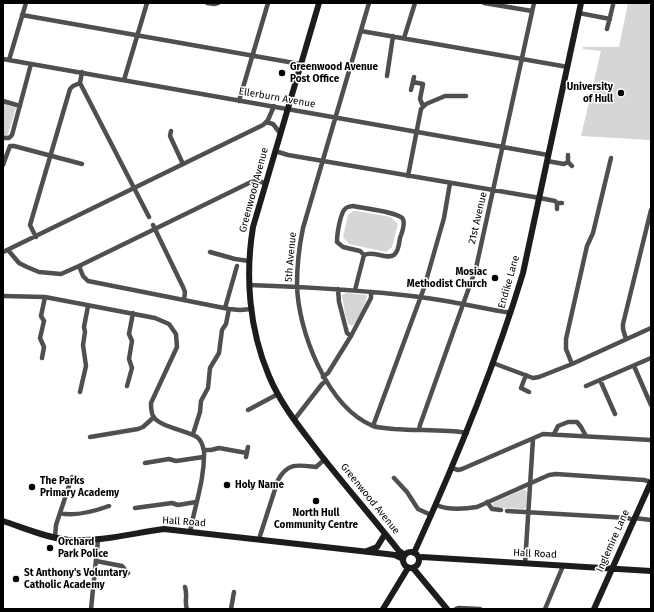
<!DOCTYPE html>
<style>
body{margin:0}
#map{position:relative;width:654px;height:612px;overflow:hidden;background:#fff;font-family:"Fira Sans",sans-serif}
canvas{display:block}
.frame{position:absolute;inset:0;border:4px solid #000;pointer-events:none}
</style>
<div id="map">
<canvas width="654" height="612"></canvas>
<div class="frame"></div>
</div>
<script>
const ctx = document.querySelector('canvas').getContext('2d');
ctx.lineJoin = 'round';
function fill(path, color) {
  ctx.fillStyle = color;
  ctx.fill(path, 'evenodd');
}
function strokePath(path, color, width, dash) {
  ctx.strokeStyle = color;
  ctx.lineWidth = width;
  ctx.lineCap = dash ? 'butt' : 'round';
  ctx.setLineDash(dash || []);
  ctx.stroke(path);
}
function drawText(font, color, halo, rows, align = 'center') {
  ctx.font = font + ' "Fira Sans",sans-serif';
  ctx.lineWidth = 3;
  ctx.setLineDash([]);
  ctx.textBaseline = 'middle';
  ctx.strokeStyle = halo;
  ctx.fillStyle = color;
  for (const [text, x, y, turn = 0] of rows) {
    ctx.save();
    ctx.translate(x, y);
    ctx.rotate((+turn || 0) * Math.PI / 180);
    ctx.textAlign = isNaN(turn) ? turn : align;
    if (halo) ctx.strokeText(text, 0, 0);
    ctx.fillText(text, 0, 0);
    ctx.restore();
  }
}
fill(new Path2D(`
 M628,3H651V140L581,136L601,51L583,49V47H619Z
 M3,103L16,108L7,137L3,136Z
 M353,211H357L391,217L398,224L392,247L386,252L349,244L343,237L348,215Z
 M346,293L367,295C366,303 359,322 352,326L347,323H348L345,314L342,295Z
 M524,489L527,492L526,507L524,509L493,507V503Z`), '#d6d6d6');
strokePath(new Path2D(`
 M207,3L214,4L218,3
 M369,3L303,228C299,247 297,266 297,285C298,331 327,407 373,426C379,428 387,428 394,429C418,431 443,429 467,433
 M484,3L532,11
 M579,13L610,19
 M22,15L300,64
 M607,29L613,5
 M361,31L568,67
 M404,38L415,3
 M3,59L548,155
 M9,60L26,3
 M82,72L80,83L149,217
 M387,76L393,36
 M124,80L147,3
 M413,82L423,84L420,99L423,106
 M411,90L414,77
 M3,101L20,106
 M239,101L268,3
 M266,122L273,124L280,133
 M171,131L170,136L183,164
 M3,138H9L12,135L31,64
 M275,151L288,155L540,198L555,201L557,203
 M568,155V162L572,166
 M547,161L564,164L568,162
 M3,165L10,146H14L82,164
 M408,176L421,109L426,104L445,96H466
 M353,206C362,208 399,212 403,219C405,224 402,233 400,238C399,243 399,251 394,255C386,260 373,250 364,255L360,251L343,247L337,242C337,235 340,212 346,208C347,207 352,206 353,206Z
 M557,209V203H562
 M153,225L183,287L185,292L184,300
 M36,237L30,225L70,89L73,86L80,83
 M8,250L19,263L27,267L39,272L61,274L79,266L251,182L257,181L265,183
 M3,252L263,125L268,120L274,106
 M210,252L235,259L249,261
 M79,266L83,276L88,281L229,309L240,310L251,309
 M249,285C306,287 363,290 420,297C450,301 481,308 511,313
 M338,289L339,302L347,333L351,336
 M355,290L364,255
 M3,296L45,297L155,318L169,324L176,334L177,347L151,403C151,407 151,412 153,416C159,427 186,430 197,437C201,440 203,446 204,451C205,478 195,505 190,532
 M225,308L237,266
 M626,339L623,329V324L651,210
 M42,358L44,347L40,338L44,321L41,316L45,297
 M493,363L533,378L539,377L572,364L651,328
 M572,364L566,349V339L587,246L593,233L611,158
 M634,366L651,405
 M526,375L521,388L529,392
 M323,377L328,373L351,336L371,298V292
 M600,380L615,414
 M127,386L132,368L129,359L132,341L129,334L133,313
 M586,386L651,358
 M80,392L86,366L83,345L85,332L84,327L88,306
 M248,410L278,394
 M294,420L322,384L326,381
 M373,426L424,288L444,218L450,183
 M419,430L420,425L476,268L534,3
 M193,434L200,412L201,401L208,388L210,368L219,353L222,330L226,324L229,309
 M554,434L558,426L568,422H577L581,427L586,436
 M90,437L138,429L143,427L154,417
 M204,450H211L219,448L247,453
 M246,457L248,447
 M145,463L169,459L176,461L203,457
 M452,468L458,470L462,469L543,434L651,440
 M394,478L407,492L418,509L431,515
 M487,502L492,509L501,510
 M436,505C448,510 465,509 477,507L549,475L556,474L644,480L651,482
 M135,508L172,503L178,505L196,502
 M507,511L628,518L633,520
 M60,513C75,517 95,511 109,506
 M634,518L651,520
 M55,537L56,525L72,477
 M259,539L278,480C288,462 298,465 316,467L325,459
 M96,561L122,566L128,573
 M525,564L533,439
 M185,587C188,596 184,602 187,609
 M91,609L98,540
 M231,609L234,592
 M456,609L459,608L480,609
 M545,609L563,566`), '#4f4f4f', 4.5);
strokePath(new Path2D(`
 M319,3L253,227C245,276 249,329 269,376C281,405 301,429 320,454C346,487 373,518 399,551L405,555
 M3,521C24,528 47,538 69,540C101,542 133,533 164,529L387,554L395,555L403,559
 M367,551L377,547L385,534
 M403 560a8 8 0 1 1 16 0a8 8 0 1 1-16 0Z
 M414,553C456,461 494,369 523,273L581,3
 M419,558L422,557L651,571
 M413,568L447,609
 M383,609L408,568
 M594,609L651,482`), '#1c1c1c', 6);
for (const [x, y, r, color] of [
 [282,73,4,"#000"],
 [621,93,4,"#000"],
 [495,278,4,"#000"],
 [227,485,4,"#000"],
 [32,487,4,"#000"],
 [316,501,4,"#000"],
 [50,548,4,"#000"],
 [16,579,4,"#000"]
]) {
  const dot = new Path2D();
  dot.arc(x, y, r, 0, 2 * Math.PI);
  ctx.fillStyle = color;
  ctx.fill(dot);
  strokePath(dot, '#fff', 1.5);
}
drawText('bold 10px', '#000', '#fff', [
 ["Greenwood Avenue",290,67],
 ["Post Office",290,79],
 ["University",613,87,"right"],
 ["of Hull",613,99,"right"],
 ["Mosiac",487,272,"right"],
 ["Methodist Church",487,284,"right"],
 ["The Parks",40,481],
 ["Primary Academy",40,493],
 ["Holy Name",235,485],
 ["North Hull",316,513,"center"],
 ["Community Centre",316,525,"center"],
 ["Orchard",58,542],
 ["Park Police",58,554],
 ["St Anthony's Voluntary",24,573],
 ["Catholic Academy",24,585]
], 'left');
drawText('10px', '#000', '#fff', [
 ["Ellerburn Avenue",277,98,10],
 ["Greenwood Avenue",254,190,-75],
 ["21st Avenue",478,218,-77],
 ["5th Avenue",291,257,-85],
 ["Endike Lane",509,282,-74],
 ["Greenwood Avenue",370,499,51],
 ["Hall Road",184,522,4],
 ["Inglemire Lane",613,541,-66],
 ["Hall Road",535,554,3]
]);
</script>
